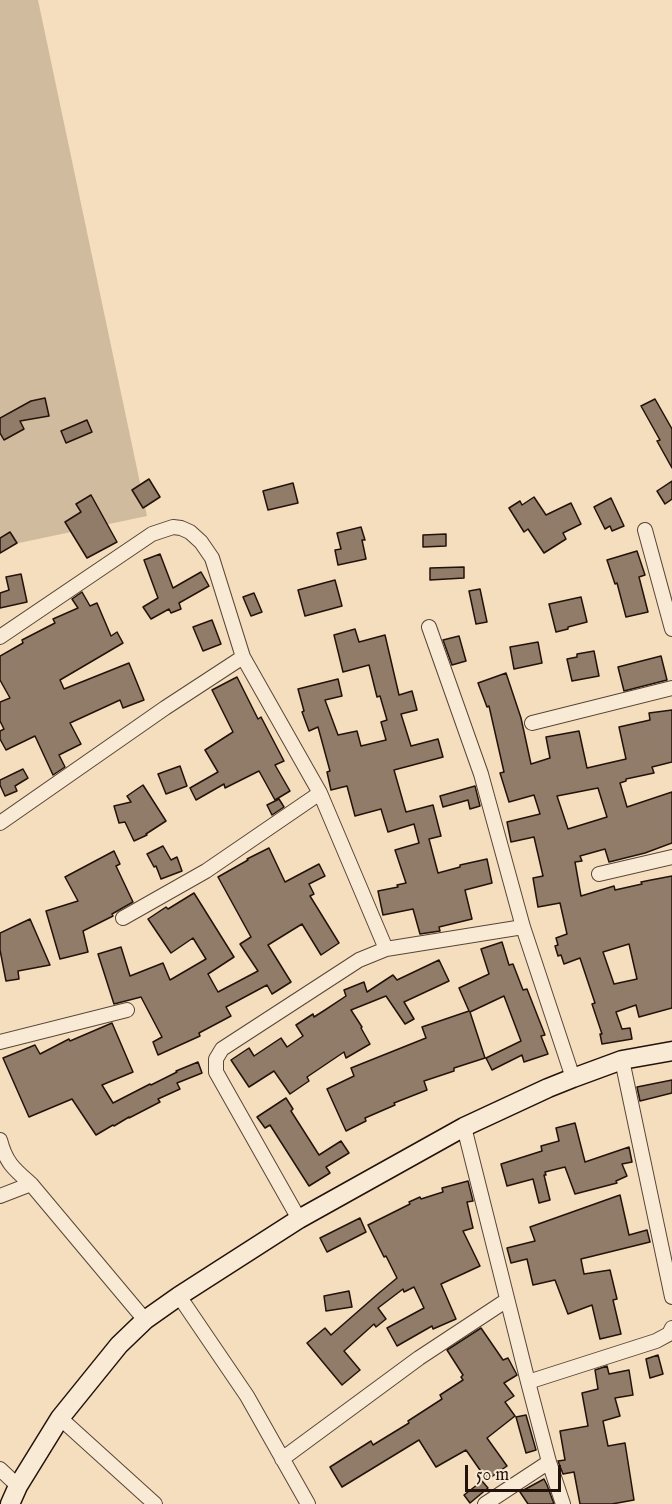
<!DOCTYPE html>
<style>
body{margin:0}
#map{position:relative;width:672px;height:1504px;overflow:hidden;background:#f5debe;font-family:"IM FELL English",serif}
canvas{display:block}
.scale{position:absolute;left:465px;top:1465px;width:96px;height:27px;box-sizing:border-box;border:3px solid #23120a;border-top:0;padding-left:8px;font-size:18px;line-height:21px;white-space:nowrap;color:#23120a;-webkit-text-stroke:4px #f8ead5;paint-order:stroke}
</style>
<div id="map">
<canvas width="672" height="1504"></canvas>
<div class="scale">50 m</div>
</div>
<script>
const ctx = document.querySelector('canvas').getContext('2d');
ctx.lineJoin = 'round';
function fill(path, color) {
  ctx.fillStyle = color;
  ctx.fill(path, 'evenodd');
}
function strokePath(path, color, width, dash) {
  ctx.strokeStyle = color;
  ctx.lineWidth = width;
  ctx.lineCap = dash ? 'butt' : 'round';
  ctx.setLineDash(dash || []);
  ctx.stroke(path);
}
fill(new Path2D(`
 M0,0H38L147,516L0,547Z`), '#d1bb9f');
const building = new Path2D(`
 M45,398L49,416L20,421L24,429L4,440L0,433V418L31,401Z
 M655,399L672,429V468L657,441L660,440L641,406Z
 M87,420L92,432L66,443L61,431Z
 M149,479L160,497L143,508L132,490Z
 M672,481V499L665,504L657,491Z
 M293,483L298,503L268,510L263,491Z
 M91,495L117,542L87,558L65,522L81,512L76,504Z
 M534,497L546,515L571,503L581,524L563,533L566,539L544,553L528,529L524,532L509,508L520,501L522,505Z
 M611,498L624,526L612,531L610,526L605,529L594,507Z
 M361,527L365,540H362L366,559L338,565L335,550L341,549L337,533Z
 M10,532L17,543L0,553V538Z
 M446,534V546L423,547V535Z
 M637,551L645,575L639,577L648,612L626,617L617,583L615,584L607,560Z
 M160,554L173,588L201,572L209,586L179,603L181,609L171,613L169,609L151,619L143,607L158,598L144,560Z
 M464,567V578L430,580V568Z
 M21,574L27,602L0,608V593L9,590L6,577Z
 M335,580L342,606L305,616L298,590Z
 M480,589L487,622L476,624L469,591Z
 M82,592L90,606L97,603L111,636L117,632L123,643L60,680L64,689L129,663L144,700L123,708L120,700L70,723L81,744L59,755L65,767L53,775L35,736L6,750L0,739V731L4,729L0,721V702L10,698L0,680V656L23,643L22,640L55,623L53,619L78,608L72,599Z
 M254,593L262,612L251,616L243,597Z
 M581,597L587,622L568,627V629L556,632L549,604Z
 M212,620L221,644L203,651L193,627Z
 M355,629L359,642L385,635L399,695L412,691L417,710L401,714L411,746L438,739L443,757L394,770L406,812L433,805L441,836L429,839L438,873L460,867V865L487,859L492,883L465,890L472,919L439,927L440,931L420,934L413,909L383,915L378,891L398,887L397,885L406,883L395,850L419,843L414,824L388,832L381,809L355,816L347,786L331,790L327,772L330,771L318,727L309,731L302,712L304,711L298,689L338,679L342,696L325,700L338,735L357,731L361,746L386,740L381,722L387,720L380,696L377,697L369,665L343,672L334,635Z
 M459,636L466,661L452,665L443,640Z
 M538,642L542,663L514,669L510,647Z
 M594,651L599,676L572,681L567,659L577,657V654Z
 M661,656L667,680L624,691L618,667Z
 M506,673L521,718L531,764L550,758L546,737L579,731L587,768L626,759L619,727L650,720L649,713L672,710V762L652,767L654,773L626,779V781L620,783L627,807L672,792V843L645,853L609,862L605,849L580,856L582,861L575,862L581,896L614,886L615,890L642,884L641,882L651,880L672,876V1008L639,1017L636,1005L616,1012L622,1029L630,1028L632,1039L602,1044L600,1034H602L592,1004L595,1003L580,958L564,964L561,955L558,956L555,946L558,945L556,938L567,934L560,903L538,907L533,878L543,876L534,837L511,842L507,822L540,814L534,795L509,802L500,773L504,772L489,706L487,707L478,683ZM598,788L607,817L568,829L557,796ZM629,944L637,979L614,984L603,952Z
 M237,677L258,719L261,717L284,761L275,765L290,791L275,800L259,771L225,788L224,784L196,800L190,788L218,772L205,750L233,732L212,690Z
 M180,766L187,786L166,794L158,774Z
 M23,769L28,778L15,786L17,791L5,796L0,785V780Z
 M143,785L166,821L146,834L147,835L134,841L125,822L119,823L114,806L131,802L127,796Z
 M475,786L480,806L470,809L468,800L443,807L440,796Z
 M279,799L284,807L272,815L267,805Z
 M163,846L171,860L177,857L182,871L161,879L156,866L154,867L147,854Z
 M269,848L285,882L319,864L325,876L309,884L314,894L310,896L339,943L321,955L302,924L268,945L291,982L272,994L267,985L226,1007L231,1016L199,1033L200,1036L158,1055L153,1042L162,1037L141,997L114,1004L98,954L121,947L130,976L163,963L170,980L206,959L193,938L171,953L148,919L166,907L168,909L194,893L234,957L208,974L218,992L258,971L240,944L251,937L218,877L248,860L247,859Z
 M114,851L120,864L116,866L133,902L112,914L113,916L83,931L88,952L60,959L46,911L78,901L65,877Z
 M30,919L50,965L18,971L19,979L6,981L0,950V933Z
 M502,942L509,965L513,964L523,990L527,989L545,1035L541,1036L548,1054L524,1062L522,1055L492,1070L486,1058L521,1041L504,996L470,1012L485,1058L454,1068V1071L424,1081L427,1090L394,1103L395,1105L365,1118L366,1121L346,1131L327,1089L354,1076L351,1068L426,1038L422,1027L469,1011L459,988L489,974L481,949Z
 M439,960L449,981L404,1002L414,1019L405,1024L386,996L351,1010L362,1027L361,1028L370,1044L346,1058L344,1052L307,1077L309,1081L290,1094L274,1071L249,1087L231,1060L249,1048L254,1056L281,1038L287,1047L303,1036L296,1025L313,1014L314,1017L325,1010L346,996L344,990L364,982L367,992L393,975L397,980Z
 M112,1023L133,1072L102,1085L113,1103L150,1084L151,1085L177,1072L176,1071L198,1062L202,1073L177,1083L180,1089L158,1099L160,1102L129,1118V1117L114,1126L113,1125L96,1135L72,1099L29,1117L3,1058L35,1045L40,1054L69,1039L70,1041Z
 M672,1080V1093L640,1101L637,1087Z
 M286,1098L293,1109L291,1111L319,1155L341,1141L349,1153L326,1167L330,1173L309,1186L270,1125L265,1128L257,1117Z
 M575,1123L585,1162L629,1147L632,1162L622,1164L627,1176L616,1181L617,1183L575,1194L565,1167L545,1172L546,1175H544L550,1200L539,1203L533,1179L507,1186L501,1164L542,1151L541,1146L559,1141L556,1128Z
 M468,1181L473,1201L467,1202L473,1228L463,1231L480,1266L441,1284L456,1319L433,1329L432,1326L397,1346L387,1328L424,1308L414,1287L404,1292L403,1289L378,1308L386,1319L376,1327L374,1324L344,1351L360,1370L342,1385L307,1343L325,1328L331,1335L379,1293L397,1278L386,1256L384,1257L368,1225L410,1204L409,1202L420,1197L421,1199L443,1192L442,1188Z
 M620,1195L629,1235L647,1230L650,1242L581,1259L584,1274L610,1270L617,1299L613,1300L621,1334L600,1339L592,1305L568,1314L555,1280L533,1285L527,1259L511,1263L507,1248L535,1241L530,1227Z
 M360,1218L366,1232L327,1252L320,1238Z
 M349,1291L352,1307L326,1311L324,1296Z
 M481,1328L503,1360L508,1358L517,1375L504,1383L514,1396L505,1402L515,1416L487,1438L507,1466L487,1480L466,1450L436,1467L419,1440L342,1487L330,1467L371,1441L373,1445L409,1423L408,1421L442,1399L440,1395L463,1380L461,1377L463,1375L447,1350Z
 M658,1355L663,1374L650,1378L646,1359Z
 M607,1366L609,1374L629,1370L633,1395L615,1398L620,1416L603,1421L608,1446L625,1443L634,1500L612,1504H580L574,1472L563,1474L558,1461L565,1460L560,1431L588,1426L582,1393L598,1389L595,1370Z
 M526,1415L536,1450L526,1453L516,1417Z
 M544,1479L547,1485L554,1504H528L520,1492Z
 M482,1481L488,1488L470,1503L464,1495Z`);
fill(building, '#907c68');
strokePath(building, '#23120a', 1.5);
const street = new Path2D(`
 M645,530L672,629
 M429,627L481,774L523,927L573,1078
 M0,637L152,534L173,527L181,528L190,532L201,542L212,558L243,657L320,793L386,949
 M532,723L672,688
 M0,823L165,708L243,657
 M599,874L672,857
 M123,918L206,871L320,793
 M0,1042L127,1010
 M622,1060L672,1297
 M464,1127L528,1382L549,1462L563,1504
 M0,1140C6,1163 14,1169 31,1184L145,1320
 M0,1196L31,1184
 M299,1219L216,1072V1059L222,1049L359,960L386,949L523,927
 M179,1296L247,1396L308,1504
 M528,1382L656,1341L669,1334L672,1328
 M60,1418L155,1504
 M282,1459L419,1358L507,1300
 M0,1469L18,1486
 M485,1504L549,1462`);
const secondary = new Path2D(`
 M10,1504L18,1486L60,1418L119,1345L145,1320L179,1296L299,1219L464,1127L548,1088L573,1078L622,1060L672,1051`);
strokePath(street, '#584537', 16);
strokePath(secondary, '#23120a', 21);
strokePath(street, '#f8ead5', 14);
strokePath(secondary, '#f8ead5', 18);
</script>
